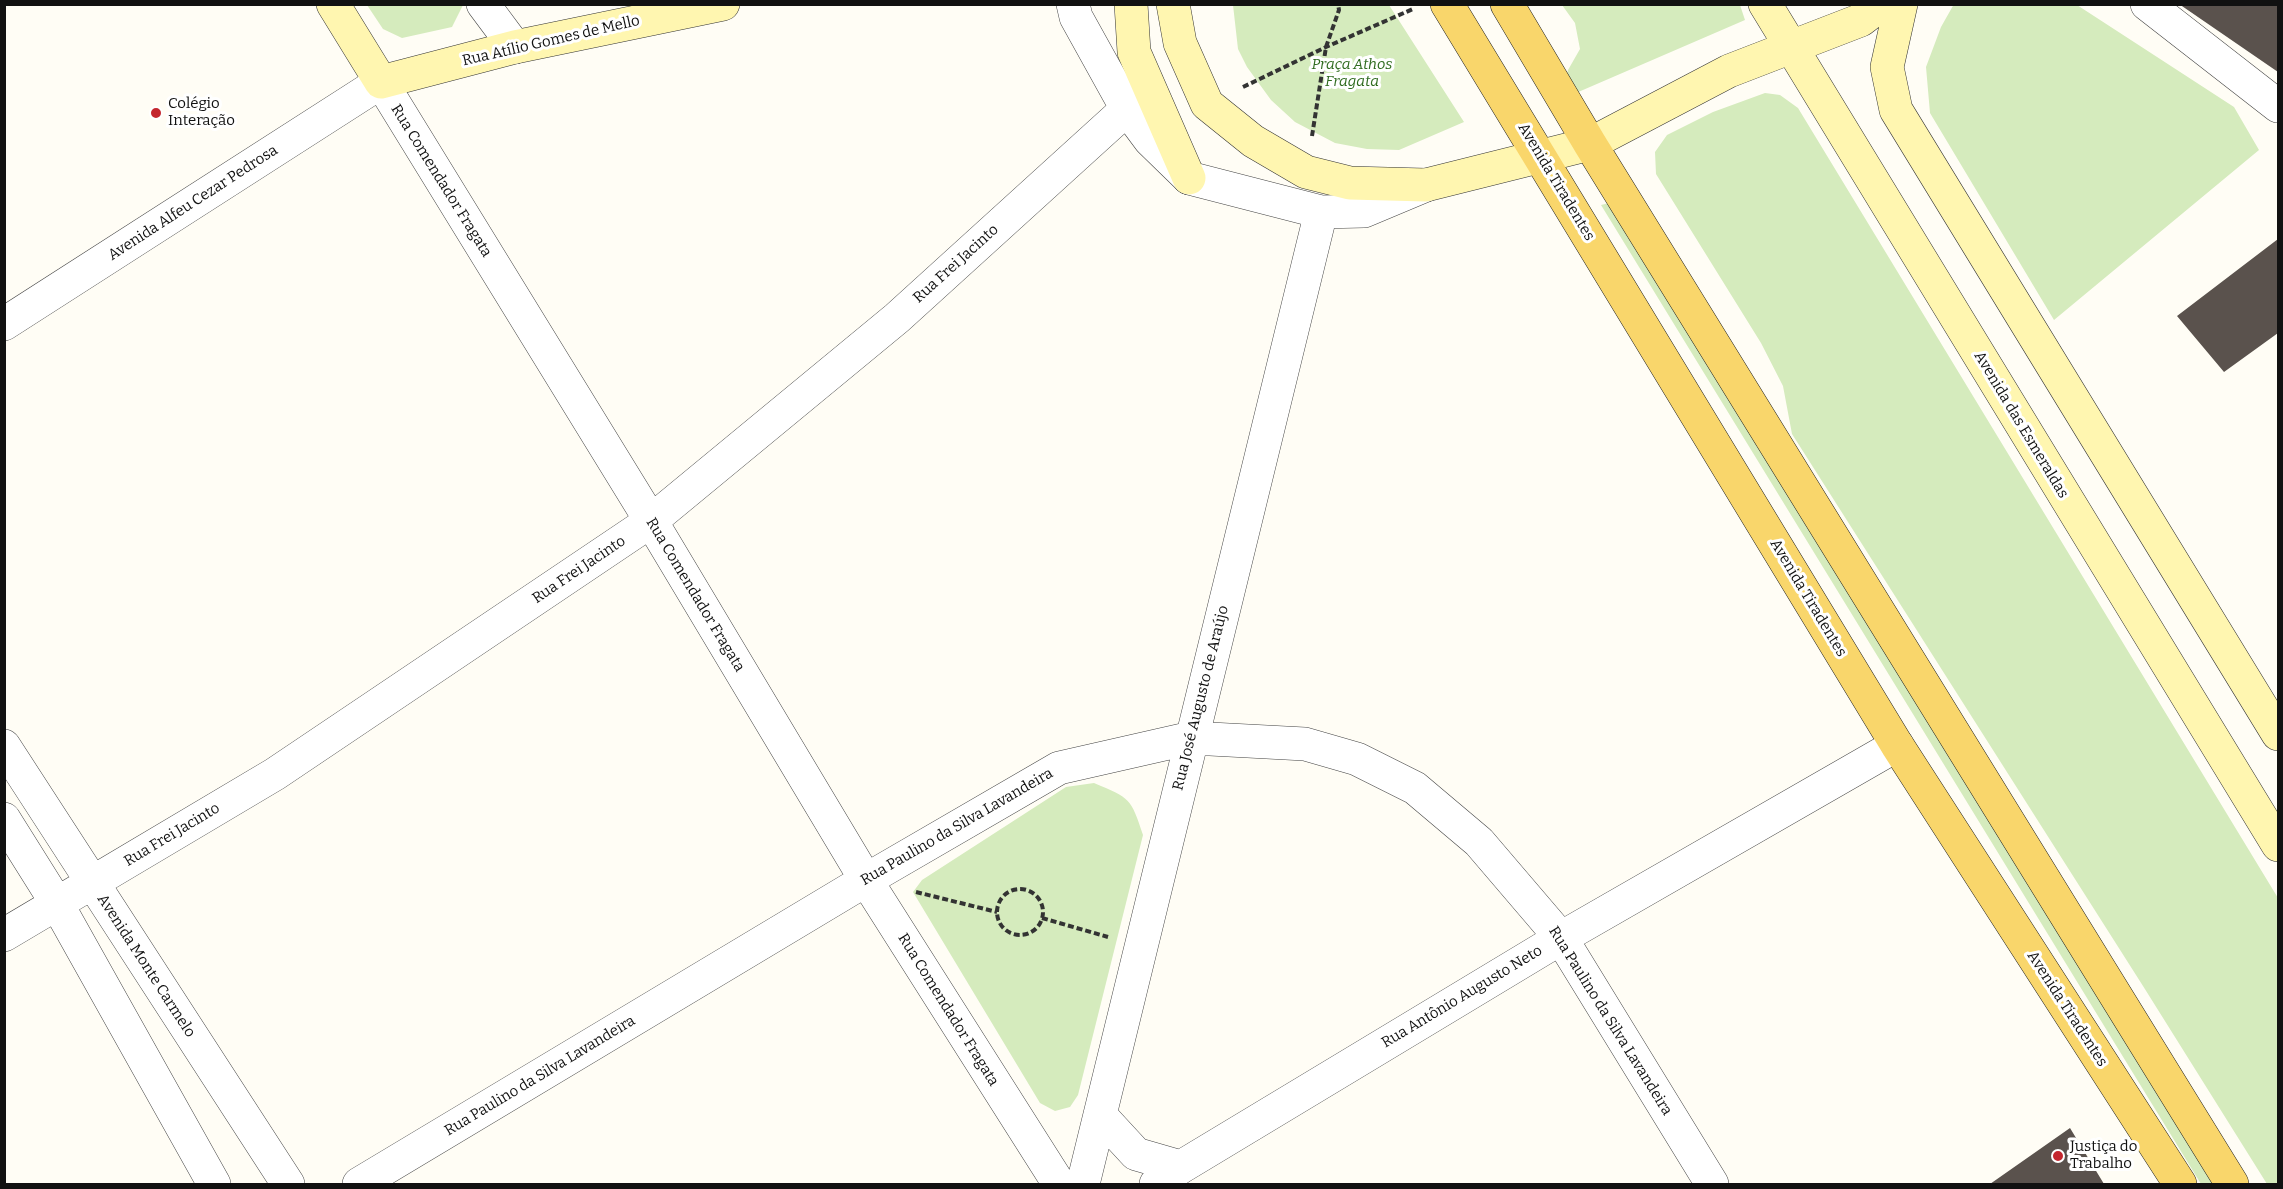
<!DOCTYPE html>
<meta charset="utf-8">
<style>
body{margin:0}
#map{position:relative;width:2283px;height:1189px;overflow:hidden;background:#fffdf5;font-family:Bitter,serif}
canvas{display:block}
.frame{position:absolute;inset:0;border:6px solid #111;pointer-events:none}
</style>
<div id="map">
<canvas width="2283" height="1189"></canvas>
<div class="frame"></div>
</div>
<script>
const ctx = document.querySelector('canvas').getContext('2d');
ctx.lineJoin = 'round';
function fill(path, color) {
  ctx.fillStyle = color;
  ctx.fill(path, 'evenodd');
}
function strokePath(path, color, width, dash) {
  ctx.strokeStyle = color;
  ctx.lineWidth = width;
  ctx.lineCap = dash ? 'butt' : 'round';
  ctx.setLineDash(dash || []);
  ctx.stroke(path);
}
function drawText(font, color, halo, rows, align = 'center') {
  ctx.font = font + ' Bitter,serif';
  ctx.lineWidth = 6;
  ctx.setLineDash([]);
  ctx.textBaseline = 'middle';
  ctx.strokeStyle = halo;
  ctx.fillStyle = color;
  for (const [text, x, y, turn = 0] of rows) {
    ctx.save();
    ctx.translate(x, y);
    ctx.rotate((+turn || 0) * Math.PI / 180);
    ctx.textAlign = isNaN(turn) ? turn : align;
    if (halo) ctx.strokeText(text, 0, 0);
    ctx.fillText(text, 0, 0);
    ctx.restore();
  }
}
fill(new Path2D(`
 M1954,4L2077,5L2234,107L2259,150L2054,320L1930,113L1926,67L1941,27Z
 M367,5H463L452,27L402,38L383,29Z
 M1233,5H1389L1464,122L1399,150L1367,149L1335,143L1295,122L1271,100L1247,67L1238,49Z
 M1562,5H1740L1745,20L1576,93L1565,81L1568,70L1580,49L1575,23Z
 M1765,93L1780,95L1798,108L2278,898V1184H2267L2143,986L1792,434L1783,386L1761,343L1656,174L1655,152L1667,135L1713,112Z
 M1609,203L2213,1184H2201L1601,205Z
 M1094,783C1130,798 1131,798 1143,835L1078,1095L1070,1107L1055,1111L1040,1103L913,892L922,880L1066,787Z`), '#d5ebbd');
fill(new Path2D(`
 M2179,4H2278V72Z
 M2278,239V333L2224,372L2177,316Z
 M2070,1128L2104,1184H1990Z`), '#5a524d');
const minor = new Path2D(`
 M483,4L515,47
 M1073,4L1076,17L1127,109L1150,140L1189,178L1321,212L1364,211L1426,185
 M2147,4L2278,106
 M4,324L381,82L651,521L866,880L1059,1184
 M4,746L288,1184
 M4,819L56,902L214,1184
 M4,935L275,774L651,521L897,318L1127,109
 M1100,1115L1136,1154L1181,1167
 M359,1184L866,880L1059,768L1191,738L1305,744L1357,759L1415,788L1479,842L1561,938L1712,1184
 M1083,1184L1321,212
 M1156,1184L1181,1167L1561,938L1897,745`);
const secondary = new Path2D(`
 M333,4L381,82L515,47L723,4
 M1131,4L1134,52L1189,178
 M1173,4L1180,43L1207,104L1253,141L1306,172L1350,183L1426,185L1590,144L1729,71L1861,20L1882,4
 M1765,4L2278,845
 M1901,4L1887,67L1896,110L2278,734`);
const primary = new Path2D(`
 M1447,4L1897,745L2180,1184
 M1507,4L1590,144L2232,1184`);
strokePath(minor, '#444', 34);
strokePath(secondary, '#333', 34);
strokePath(primary, '#222', 34);
strokePath(new Path2D(`
 M1243,87L1326,47L1413,9
 M1312,136L1326,47L1339,10L1338,4
 M997 912a23 23 0 1 1 46 0a23 23 0 1 1-46 0Z
 M916,892L997,912
 M1042,918L1108,937`), '#333', 4, [6, 3]);
strokePath(minor, '#fff', 33);
strokePath(secondary, '#fff6b0', 33);
strokePath(primary, '#f9d66b', 33);
for (const [x, y, r, color] of [
 [156,113,6,"#c4262e"],
 [2058,1156,6,"#c4262e"]
]) {
  const dot = new Path2D();
  dot.arc(x, y, r, 0, 2 * Math.PI);
  ctx.fillStyle = color;
  ctx.fill(dot);
  strokePath(dot, '#fff', 2);
}
drawText('15px', '#111', '#fff', [
 ["Rua Atílio Gomes de Mello",551,41,-13],
 ["Rua Comendador Fragata",441,181,58],
 ["Avenida Tiradentes",1556,182,59],
 ["Avenida Alfeu Cezar Pedrosa",193,203,-33],
 ["Rua Frei Jacinto",956,264,-42],
 ["Avenida das Esmeraldas",2021,425,59],
 ["Rua Frei Jacinto",579,570,-34],
 ["Rua Comendador Fragata",695,595,59],
 ["Avenida Tiradentes",1808,598,59],
 ["Rua José Augusto de Araújo",1201,698,-76],
 ["Rua Paulino da Silva Lavandeira",957,827,-30],
 ["Rua Frei Jacinto",172,835,-31],
 ["Avenida Monte Carmelo",146,966,57],
 ["Rua Antônio Augusto Neto",1462,997,-31],
 ["Avenida Tiradentes",2067,1009,57],
 ["Rua Comendador Fragata",948,1010,58],
 ["Rua Paulino da Silva Lavandeira",1610,1021,58],
 ["Rua Paulino da Silva Lavandeira",540,1076,-31]
]);
drawText('italic 15px', '#2f6b1f', '#fff', [
 ["Praça Athos",1352,65],
 ["Fragata",1352,82]
]);
drawText('15px', '#111', '#fff', [
 ["Colégio",168,104],
 ["Interação",168,121],
 ["Justiça do",2070,1147],
 ["Trabalho",2070,1164]
], 'left');
</script>
